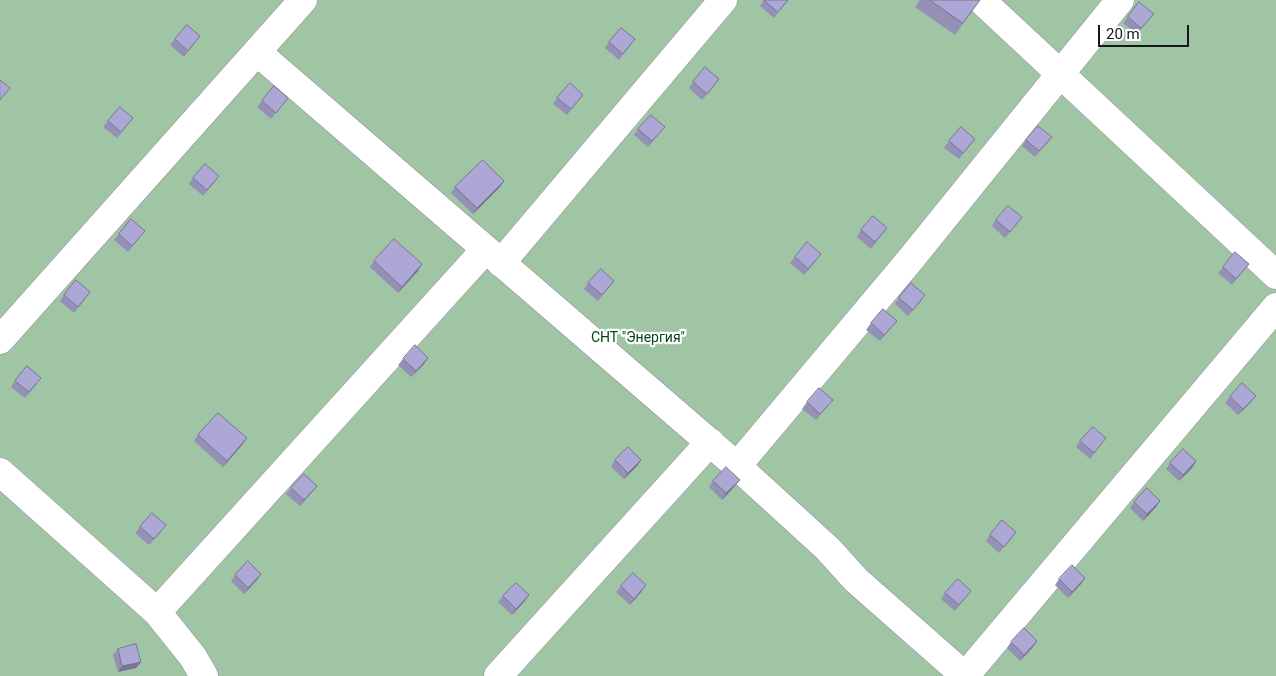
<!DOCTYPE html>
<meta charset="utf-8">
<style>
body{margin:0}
#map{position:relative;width:1276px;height:676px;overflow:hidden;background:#e9e0f2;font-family:Roboto,sans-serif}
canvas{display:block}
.scale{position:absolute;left:1098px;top:25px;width:91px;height:22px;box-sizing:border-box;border:2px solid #18151b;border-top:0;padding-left:6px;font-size:15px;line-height:18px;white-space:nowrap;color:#18151b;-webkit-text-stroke:4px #fff;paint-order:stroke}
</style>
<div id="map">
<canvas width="1276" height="676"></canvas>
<div class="scale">20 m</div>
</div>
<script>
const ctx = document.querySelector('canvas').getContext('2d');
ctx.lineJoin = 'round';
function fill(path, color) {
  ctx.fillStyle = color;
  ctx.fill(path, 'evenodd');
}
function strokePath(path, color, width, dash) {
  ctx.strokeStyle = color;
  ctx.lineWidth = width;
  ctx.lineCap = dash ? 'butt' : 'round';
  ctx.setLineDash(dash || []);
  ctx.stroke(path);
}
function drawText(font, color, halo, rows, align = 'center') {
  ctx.font = font + ' Roboto,sans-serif';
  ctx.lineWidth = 4.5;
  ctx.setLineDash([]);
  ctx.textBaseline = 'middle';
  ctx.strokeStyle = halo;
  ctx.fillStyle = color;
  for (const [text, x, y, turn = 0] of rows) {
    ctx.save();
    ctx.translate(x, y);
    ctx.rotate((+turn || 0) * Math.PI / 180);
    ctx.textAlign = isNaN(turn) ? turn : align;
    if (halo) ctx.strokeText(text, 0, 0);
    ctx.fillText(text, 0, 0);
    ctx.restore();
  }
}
fill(new Path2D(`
 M0,0H1276V676H0Z`), '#a0c5a4');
const minor = new Path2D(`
 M981,0L1276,275
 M257,52L737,466L828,549L856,580L965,676
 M501,263L723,0
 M0,340L303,0
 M737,466L910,260L1120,0
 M0,472L157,612L193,657L204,676
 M157,612L485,250
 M498,676L710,442
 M965,676L1276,307`);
strokePath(minor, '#978f9f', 29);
strokePath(minor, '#fff', 28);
fill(new Path2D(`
 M764,0H788L774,18L760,6Z
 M920,0H980L955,35L915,7Z
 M1128,17L1149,20L1137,34L1123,23Z
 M200,36L184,57L170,45L175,39Z
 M635,39L619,60L605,48L609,42Z
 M693,82L715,85L702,100L689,88Z
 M583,95L567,115L553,104L557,98Z
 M262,101L283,104L271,119L257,107Z
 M133,118L117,138L103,127L108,121Z
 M665,127L648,147L634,135L638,129Z
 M1052,137L1035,157L1022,146L1026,140Z
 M975,139L959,159L944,148L949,141Z
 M193,178L215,182L203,196L189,184Z
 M504,181L500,187L473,214L451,193L455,187Z
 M996,220L1018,223L1005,238L992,226Z
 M887,228L871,249L857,237L861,230Z
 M119,234L140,237L128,252L114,240Z
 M795,257L817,260L804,275L790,263Z
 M374,261L418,271L398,293L370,267Z
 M1249,264L1232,285L1218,273L1223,267Z
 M614,281L598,301L584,289L588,283Z
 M64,295L86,298L74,313L60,301Z
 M899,298L921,301L908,316L895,304Z
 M871,323L892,327L880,341L866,330Z
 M428,358L424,364L411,377L398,365L403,359Z
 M15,381L37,384L25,398L11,387Z
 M1256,396L1251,402L1238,415L1225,403L1230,397Z
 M807,402L828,406L816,420L802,409Z
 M198,435L247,438L223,467L194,441Z
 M1106,438L1090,459L1076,447L1080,441Z
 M615,460H641L637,466L624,479L611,467Z
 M1196,461L1192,468L1179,481L1166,469L1170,463Z
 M713,481L735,486L722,500L709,487Z
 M317,486L312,492L300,506L286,494L291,488Z
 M1134,502L1156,507L1143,521L1130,508Z
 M140,527L162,531L149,545L135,533Z
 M990,535L1012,538L999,553L986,541Z
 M235,575L257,580L244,594L231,581Z
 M1085,578L1081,584L1068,598L1055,585L1059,579Z
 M621,586L642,591L630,605L616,592Z
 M971,591L955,611L941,599L945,593Z
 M503,596L525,601L512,615L498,602Z
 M1011,642L1033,647L1020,661L1007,648Z
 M118,649L141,662L136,668L118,672L113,655Z`), '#9490b6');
fill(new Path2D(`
 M504,181L500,187L473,214L477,208Z
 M422,264L418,271L398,293L402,287Z
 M428,358L424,364L411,377L416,371Z
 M1256,396L1251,402L1238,415L1243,409Z
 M247,438L243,444L223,467L227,461Z
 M641,460L637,466L624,479L628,473Z
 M1196,461L1192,468L1179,481L1183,475Z
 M740,480L735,486L722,500L726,493Z
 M317,486L312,492L300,506L304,500Z
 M1160,501L1156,507L1143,521L1147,514Z
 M261,574L257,580L244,594L248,588Z
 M1085,578L1081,584L1068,598L1072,592Z
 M646,585L642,591L630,605L634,599Z
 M529,595L525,601L512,615L516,609Z
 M1037,641L1033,647L1020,661L1024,655Z
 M141,662L136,668L118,672L122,666Z`), '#787594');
const building = new Path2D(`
 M764,0H788L778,12Z
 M930,0H980L963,23Z
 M1139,2L1154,14L1141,28L1128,17Z
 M187,25L200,36L188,51L175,39Z
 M621,28L635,39L623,54L609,42Z
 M705,67L719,79L707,94L693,82Z
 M0,80L10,88L0,100Z
 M570,83L583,95L571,109L557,98Z
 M274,86L288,98L276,113L262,101Z
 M120,107L133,118L121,132L108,121Z
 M651,115L665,127L652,141L638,129Z
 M1038,126L1052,137L1039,151L1026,140Z
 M961,127L975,139L963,153L949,141Z
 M483,160L504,181L477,208L455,187Z
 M205,164L219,176L207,190L193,178Z
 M1008,206L1022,217L1010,232L996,220Z
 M873,216L887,228L875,242L861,230Z
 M131,219L145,231L132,246L119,234Z
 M394,239L422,264L402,287L374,261Z
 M807,242L821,254L808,269L795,257Z
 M1235,252L1249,264L1236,279L1223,267Z
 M601,269L614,281L602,295L588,283Z
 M76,280L90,292L78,307L64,295Z
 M911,283L925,295L913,310L899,298Z
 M883,309L897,321L884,335L871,323Z
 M415,345L428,358L416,371L403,359Z
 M27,366L41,378L29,392L15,381Z
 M1242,383L1256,396L1243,409L1230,397Z
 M819,388L833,400L820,414L807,402Z
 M218,413L247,438L227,461L198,435Z
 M1093,427L1106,438L1094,453L1080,441Z
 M628,447L641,460L628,473L615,460Z
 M1183,449L1196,461L1183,475L1170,463Z
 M726,467L740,480L726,493L713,481Z
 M304,474L317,486L304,500L291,488Z
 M1147,488L1160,501L1147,514L1134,502Z
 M152,513L166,525L154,539L140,527Z
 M1002,520L1016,532L1004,547L990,535Z
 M248,561L261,574L248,588L235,575Z
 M1072,565L1085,578L1072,592L1059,579Z
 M633,573L646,585L634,599L621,586Z
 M958,579L971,591L959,605L945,593Z
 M516,583L529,595L516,609L503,596Z
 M1024,628L1037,641L1024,655L1011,642Z
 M136,644L141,662L122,666L118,649Z`);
fill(building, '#aca7d4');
strokePath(building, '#787594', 1);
drawText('14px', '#034419', '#fff', [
 ["СНТ \"Энергия\"",638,338]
]);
</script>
